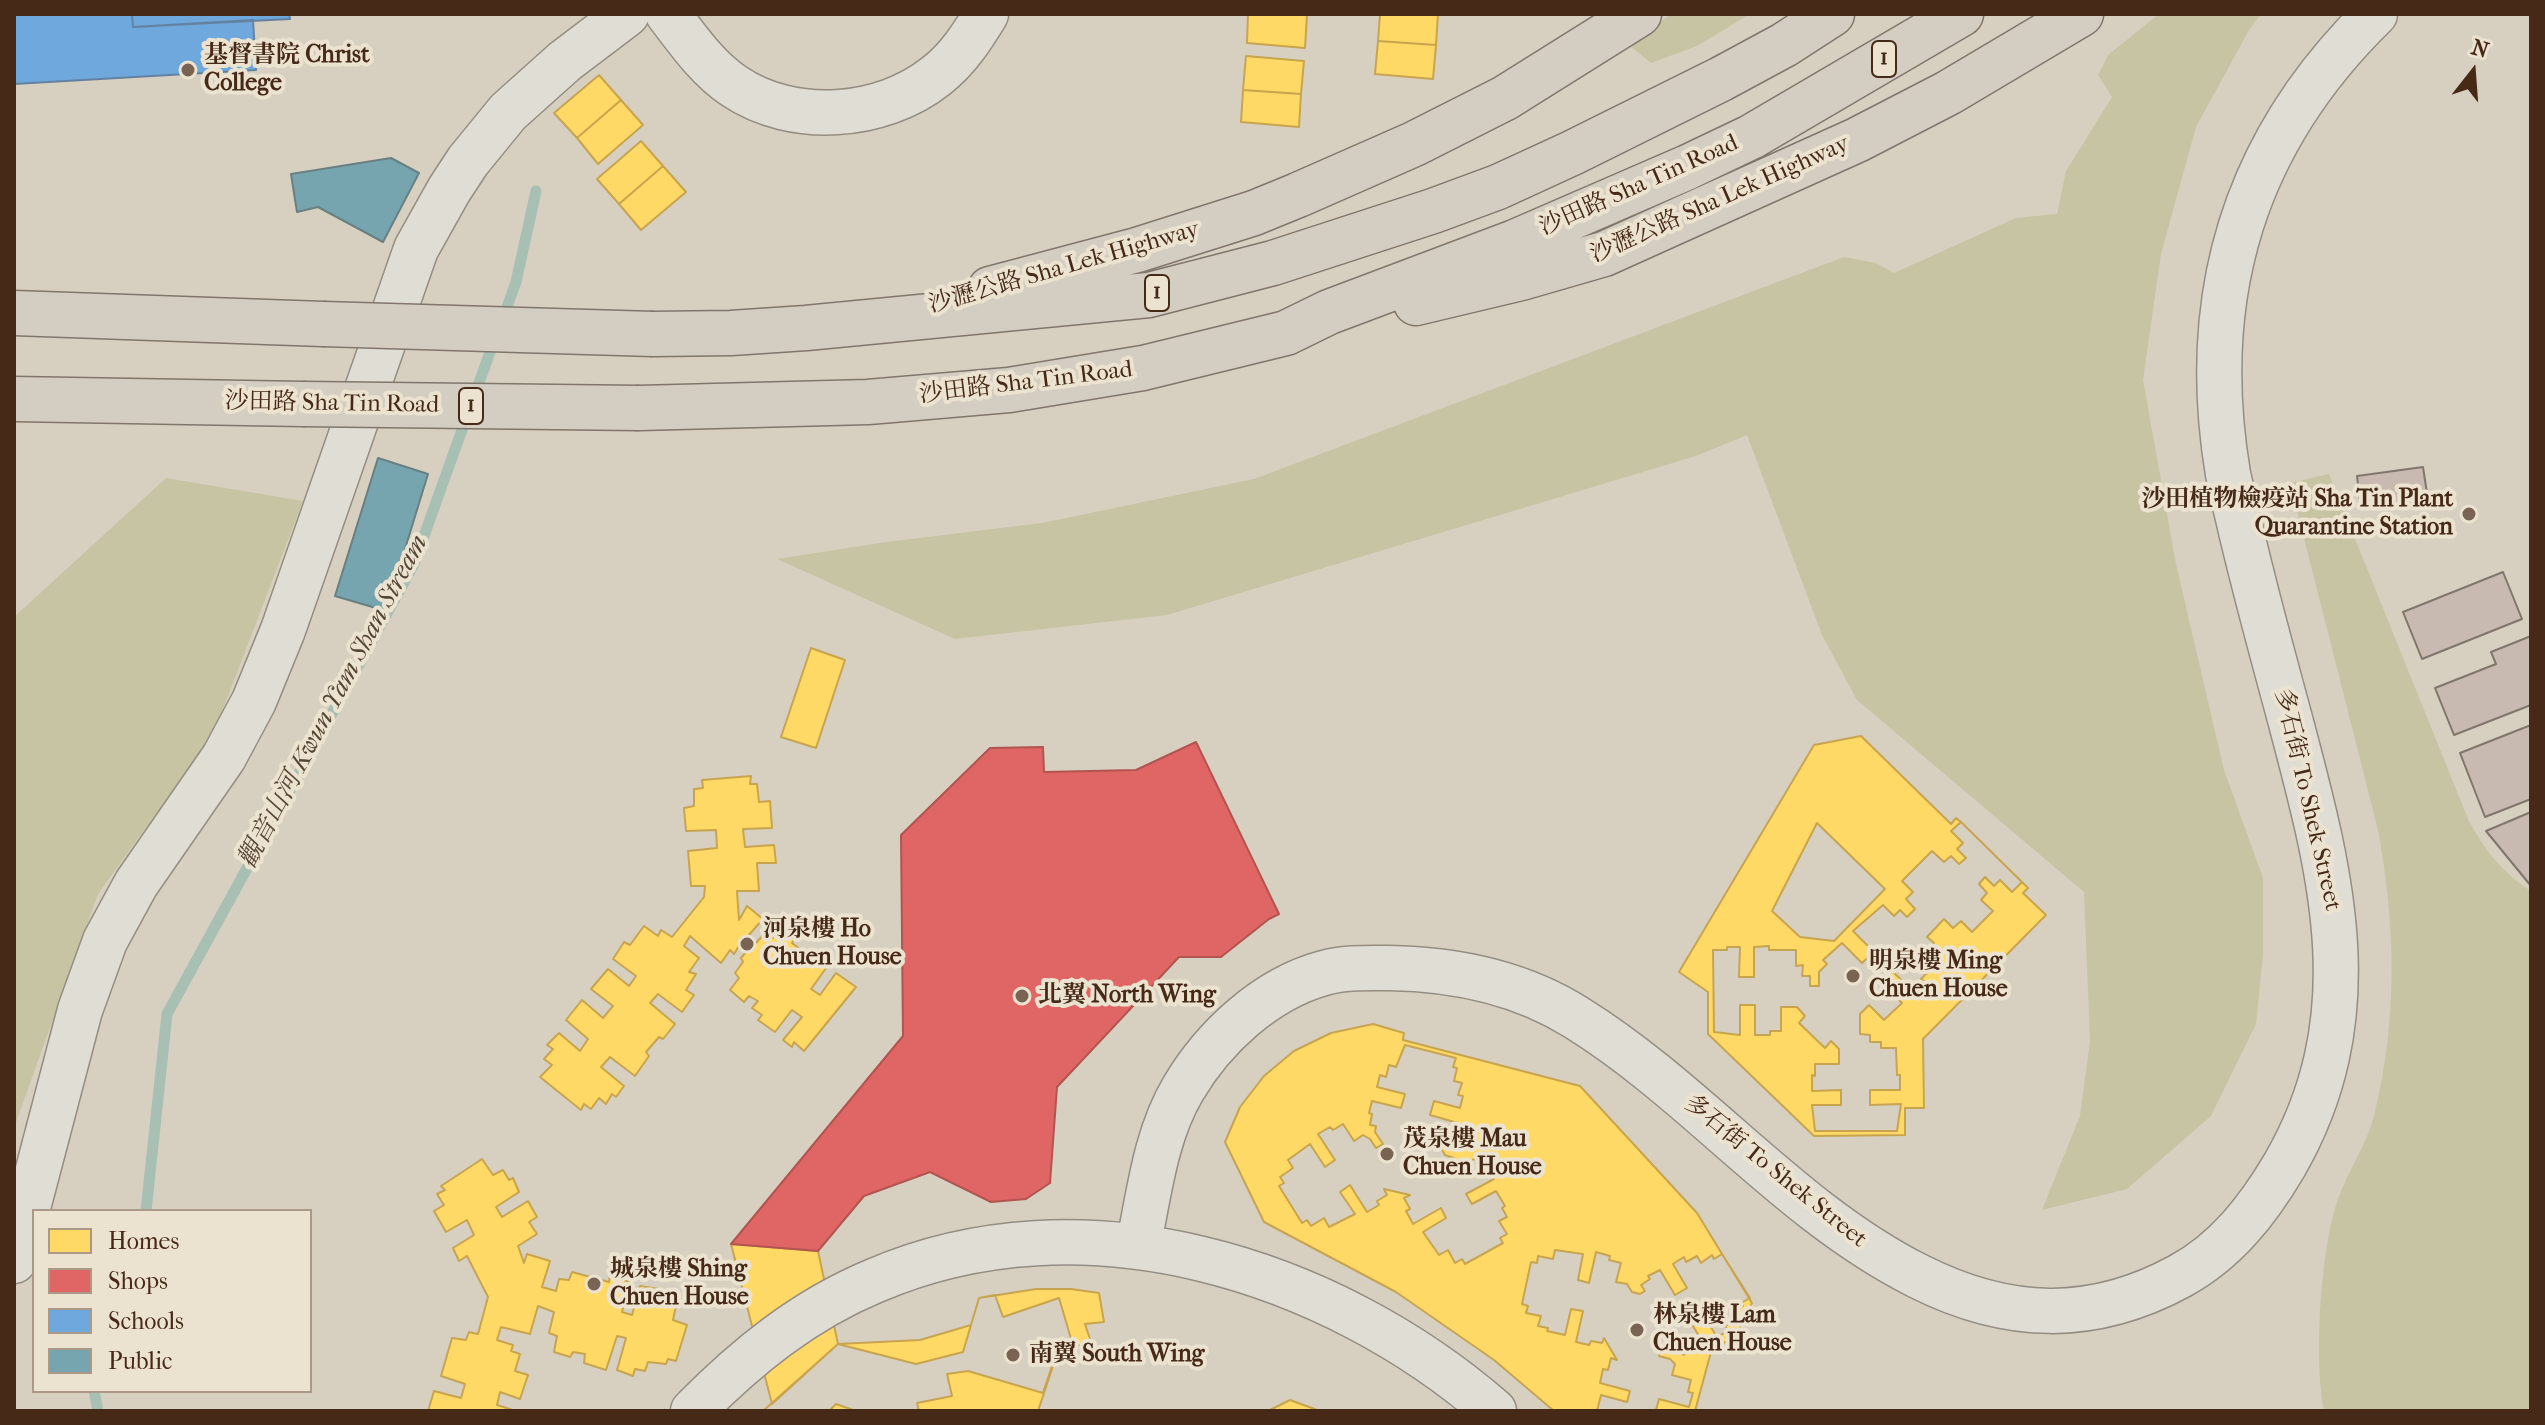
<!DOCTYPE html>
<meta charset="utf-8">
<style>
body{margin:0}
#map{position:relative;width:2545px;height:1425px;overflow:hidden;background:#d7d0c0;font-family:"IM FELL French Canon",serif}
canvas{display:block}
.frame{position:absolute;inset:0;border:16px solid #472918;pointer-events:none}
.legend{position:absolute;left:32px;top:1209px;width:280px;height:184px;box-sizing:border-box;background:#ebe3d0;border:2px solid #a99986;margin:0;padding:10px 14px;list-style:none;font-size:24px;color:#472918}
.legend li{display:flex;align-items:center;gap:16px;height:40px}
.legend b{width:40px;border:2px solid #a99986}
.north{position:absolute;left:2433px;top:32px;width:80px;height:80px;-webkit-text-stroke:6px #ebe3d0;paint-order:stroke;rotate:17deg;font-size:22px;font-weight:700;line-height:32px;text-align:center;color:#472918}
.north::after{content:'';display:block;margin:auto;width:28px;height:36px;background:#472918;clip-path:polygon(50% 0,100% 100%,50% 72%,0 100%)}
</style>
<div id="map">
<canvas width="2545" height="1425"></canvas>
<div class="frame"></div>
<ul class="legend">
<li><b style="height:22px;background:#ffd966"></b>Homes</li>
<li><b style="height:22px;background:#e06666"></b>Shops</li>
<li><b style="height:22px;background:#6fa8dc"></b>Schools</li>
<li><b style="height:22px;background:#76a5af"></b>Public</li>
</ul>
<div class="north">N</div>
</div>
<script>
const ctx = document.querySelector('canvas').getContext('2d');
ctx.lineJoin = 'round';
function fill(path, color) {
  ctx.fillStyle = color;
  ctx.fill(path, 'evenodd');
}
function strokePath(path, color, width, dash) {
  ctx.strokeStyle = color;
  ctx.lineWidth = width;
  ctx.lineCap = dash ? 'butt' : 'round';
  ctx.setLineDash(dash || []);
  ctx.stroke(path);
}
function drawText(font, color, halo, rows, align = 'center') {
  ctx.font = font + ' "IM FELL French Canon","Noto Serif TC",serif';
  ctx.lineWidth = 8;
  ctx.setLineDash([]);
  ctx.textBaseline = 'middle';
  ctx.strokeStyle = halo;
  ctx.fillStyle = color;
  for (const [text, x, y, turn = 0] of rows) {
    ctx.save();
    ctx.translate(x, y);
    ctx.rotate((+turn || 0) * Math.PI / 180);
    ctx.textAlign = isNaN(turn) ? turn : align;
    if (halo) ctx.strokeText(text, 0, 0);
    ctx.fillText(text, 0, 0);
    ctx.restore();
  }
}
fill(new Path2D(`
 M1671,14H1750L1697,46L1651,63L1629,45Z
 M2159,14H2261L2249,30L2196,127L2161,254L2143,380L2176,564L2224,770L2263,878V955L2256,1024L2211,1116L2127,1189L2042,1210L2080,1116L2090,1041L2084,892L1857,700L1822,635L1747,435L1696,456L1167,615L955,639L777,559L886,542L1042,523L1254,479L1844,257L1876,263L1894,273L2016,218L2057,214L2066,171L2112,97L2098,75L2108,55Z
 M2329,474L2468,819C2484,849 2502,873 2531,891V1411H2324C2314,1358 2320,1251 2338,1199C2348,1171 2366,1146 2374,1116C2398,1020 2396,922 2377,826L2290,483Z
 M166,478L303,501L213,735L98,894L14,1128V617Z`), '#c6c4a2');
const homes = new Path2D(`
 M1248,14H1307L1305,48L1247,43Z
 M1380,14H1438L1436,45L1378,41Z
 M1378,41L1436,45L1433,79L1375,74Z
 M1246,56L1304,61L1301,94L1243,90Z
 M599,75L621,100L577,138L554,113Z
 M1243,90L1301,94L1299,127L1241,122Z
 M621,100L643,125L598,164L577,138Z
 M641,141L663,166L619,204L597,179Z
 M663,166L686,192L641,230L619,204Z
 M811,648L845,660L816,748L781,737Z
 M1861,736L1951,824L1956,818L1961,822L2028,888L2023,893L2046,915L1923,1039L1924,1108H1905V1135L1814,1136L1708,1034V992L1679,972L1814,745ZM1817,823L1885,889L1834,941L1800,937L1772,911Z
 M751,776L750,784H757L759,802L770,801L772,828L743,829L745,847L774,845L776,863H757L759,891H737L739,920L747,906L763,919L748,936L756,943L766,932L773,938L783,925L796,937L792,943L811,958L815,952L829,964L811,989L820,995L836,973L856,987L804,1051L794,1042L792,1047L783,1040L802,1017L792,1010L775,1032L758,1020L762,1015L752,1008L758,1001L749,996L744,1002L730,990L739,978L735,973L743,962L741,958L746,952L739,946L734,954L730,950L721,963L690,936L684,946L699,958L689,972L696,974L686,990L694,995L682,1012L658,994L650,1003L675,1024L663,1039L659,1037L646,1052L649,1056L635,1076L610,1057L601,1067L624,1086L616,1097L612,1094L606,1104L599,1098L591,1109L584,1104L581,1110L540,1077L552,1065L544,1059L553,1049L547,1045L559,1033L580,1051L588,1039L566,1020L582,1000L603,1018L613,1006L591,989L608,969L629,986L636,976L613,959L624,942L630,945L644,926L658,936L661,930L672,937L704,897L705,886H691L688,851L717,848L716,830L686,831L684,808L694,806V789L703,788L702,780Z
 M1961,822L2022,882L2012,892L2000,880L1994,886L1985,877L1979,884L1987,893L1981,900L1993,911L1972,932L1961,921L1953,928L1944,919L1927,937L1934,943L1928,950L1939,961L1921,979L1924,981L1913,991L1892,971L1881,982L1902,1003L1884,1020L1869,1005L1860,1014V1034L1870,1035V1042H1881V1048H1896L1897,1075H1900V1090H1870V1105L1901,1104L1897,1131H1815L1812,1105H1841V1090L1812,1091V1075L1815,1076V1064H1839V1049L1831,1041L1825,1048L1799,1023L1805,1016L1797,1007H1781V1031H1770V1035H1755V1005H1740V1035L1714,1032L1713,950H1727V947H1740L1739,977H1754V947L1769,946V950H1796V966L1803,965L1802,976H1810V986H1819V972L1827,964L1823,960L1842,943L1862,963L1874,952L1853,931L1883,905L1894,916L1900,910L1907,917L1915,909L1906,899L1913,892L1902,881L1932,851L1944,862L1951,856L1959,864L1966,858L1957,849L1963,843L1951,831Z
 M1373,1024L1404,1033L1403,1040L1580,1086L1697,1213L1752,1303L1737,1334L1711,1352L1695,1411H1554L1494,1360L1396,1292L1264,1222L1225,1142L1240,1107L1264,1076L1294,1051L1331,1033Z
 M1405,1045L1456,1058L1453,1067L1457,1068L1454,1081L1462,1083L1458,1095L1463,1096L1460,1108L1434,1101L1430,1115L1458,1123L1449,1144L1443,1143L1441,1148L1445,1155L1454,1158L1459,1168L1476,1158L1483,1169L1487,1166L1494,1179L1466,1194L1472,1204L1496,1191L1505,1206L1502,1208L1507,1217L1499,1221L1507,1234L1500,1238L1503,1243L1465,1264L1462,1259L1455,1263L1448,1250L1439,1255L1423,1232L1446,1218L1441,1208L1413,1224L1406,1211L1410,1209L1404,1198L1410,1195L1384,1189L1387,1195L1377,1201L1379,1205L1367,1212L1350,1185L1340,1192L1355,1214L1329,1227L1324,1218L1311,1226L1307,1220L1302,1223L1279,1186L1284,1183L1280,1177L1293,1168L1288,1160L1310,1144L1325,1167L1335,1160L1318,1134L1330,1127L1333,1130L1343,1124L1354,1141L1363,1135L1370,1139L1376,1148L1383,1144L1375,1132L1376,1126L1370,1125L1372,1114L1369,1113L1372,1101L1401,1108L1405,1094L1377,1087L1380,1075L1386,1077L1389,1065L1396,1067Z
 M482,1159L493,1175L503,1170L509,1180L513,1178L519,1192L496,1207L502,1217L528,1201L537,1217L529,1222L537,1234L518,1246L524,1263L527,1254L550,1261L542,1287L556,1291L559,1279L569,1280L572,1272L609,1282L610,1276L630,1282L622,1312L632,1315L640,1286L659,1289L656,1296L677,1301L673,1320L687,1325L676,1361L668,1359L666,1364L648,1362L645,1371L635,1369L633,1376L617,1370L626,1338L617,1336L606,1370L584,1363L585,1354L573,1352L570,1357L554,1352L557,1336L549,1333L554,1312L538,1306L530,1334L501,1327L497,1340L513,1345L511,1351L520,1354L515,1371L528,1375L520,1399L500,1392L497,1405L516,1411H428L434,1391L461,1398L465,1384L441,1376L452,1338L466,1340L469,1332L478,1334L488,1297L467,1256L459,1261L453,1248L474,1235L467,1220L446,1232L434,1211L444,1205L437,1194L445,1190L441,1186Z
 M731,1244L818,1251L838,1344L772,1404Z
 M1555,1250L1583,1254L1578,1280L1589,1283L1596,1252L1610,1256L1609,1260L1621,1263L1616,1282L1627,1284L1632,1292L1640,1294L1645,1291L1641,1285L1650,1279L1648,1276L1660,1270L1675,1295L1687,1288L1673,1264L1684,1257L1686,1262L1697,1256L1701,1263L1712,1255L1714,1259L1722,1254L1750,1298L1741,1303L1743,1306L1731,1313L1736,1320L1725,1326L1728,1331L1717,1337L1702,1313L1690,1321L1705,1346L1694,1353L1692,1349L1683,1355L1680,1349L1675,1352L1661,1349L1659,1356L1670,1359L1675,1364L1672,1375L1691,1380L1688,1392L1693,1393L1689,1407L1659,1399L1656,1410L1660,1411H1597L1601,1395L1627,1402L1630,1391L1600,1383L1603,1369L1608,1370L1611,1358L1617,1360L1604,1338L1602,1343L1591,1341L1589,1345L1576,1342L1583,1311L1571,1309L1565,1335L1547,1331L1548,1328L1538,1326L1541,1316L1526,1313L1528,1306L1522,1304L1531,1262L1537,1263L1538,1256L1553,1259Z
 M1036,1289H1071L1099,1293L1104,1322L1085,1324L1091,1342L1058,1351L1038,1411H763L838,1344L920,1340L971,1325L979,1298Z
 M995,1295L1003,1317L1059,1298L1077,1359L1052,1366L1043,1393L968,1371L947,1374L952,1396L917,1403L919,1411H856L836,1404L829,1411H763L838,1344L916,1364L963,1352L979,1298Z
 M1290,1400L1320,1411H1268Z`);
fill(homes, '#ffd966');
strokePath(homes, '#c8a44f', 2);
const shops = new Path2D(`
 M1196,742L1279,914L1269,919L1221,957H1179L1057,1087L1050,1183L1026,1199L991,1202L930,1172L864,1196L818,1251L731,1244L903,1036L901,835L990,748L1043,747L1044,772L1136,770Z`);
fill(shops, '#e06666');
strokePath(shops, '#b2544f', 2);
const schools = new Path2D(`
 M14,14H132L133,27L253,20L256,70L14,84Z
 M132,14H289L290,19L133,27Z`);
fill(schools, '#6fa8dc');
strokePath(schools, '#6382a1', 2);
const public = new Path2D(`
 M391,158L419,173L383,242L318,207L297,212L291,174Z
 M378,458L428,474L386,611L335,596Z`);
fill(public, '#76a5af');
strokePath(public, '#688082', 2);
strokePath(new Path2D(`
 M503,318L516,282L536,191
 M474,397L495,338
 M146,1211L167,1014L414,564L468,413
 M94,1391L98,1411`), '#a8bfb4', 11);
const building = new Path2D(`
 M2423,467L2428,500L2361,509L2357,476Z
 M2503,572L2522,619L2422,659L2403,612Z
 M2531,636V705L2454,735L2435,688L2496,664L2491,652Z
 M2531,725V799L2485,817L2460,753Z
 M2531,812V886L2486,831Z`);
fill(building, '#c8bab0');
strokePath(building, '#80766c', 2);
const minor = new Path2D(`
 M668,14C688,40 707,68 734,86C793,126 882,119 936,76C958,59 972,37 986,14
 M1138,1247C1149,1195 1155,1136 1183,1089C1213,1038 1265,989 1324,973C1344,967 1368,968 1389,968C1456,969 1520,982 1577,1018C1699,1094 1789,1211 1918,1276C2007,1321 2092,1324 2180,1276C2226,1251 2258,1210 2284,1166C2371,1016 2331,874 2290,719C2268,638 2246,557 2228,474C2198,295 2244,142 2375,14
 M14,1261L80,1010L105,941L136,884L224,757L254,701L283,630L416,249L449,190L468,161L508,112L565,61L627,14
 M693,1411C746,1357 804,1310 874,1281C1082,1191 1330,1268 1494,1411`);
const highway = new Path2D(`
 M990,289L1137,250L1254,213L1298,195L1414,144L1505,98L1639,14
 M1416,303L1521,278L1604,254L1857,140L1948,93L2081,14
 M14,313L323,324
 M653,334L731,333L806,328L1149,295L1273,263L1433,211L1498,187L1572,153L1721,79L1784,45L1832,14
 M14,399L303,404
 M639,408L868,402L1009,390L1143,368L1286,333L1329,312L1515,242L1688,167L1751,137L1961,14`);
strokePath(minor, '#948d82', 47);
strokePath(highway, '#80766c', 47);
strokePath(minor, '#e0ddd5', 44);
strokePath(highway, '#d4cdc1', 44);
const highwayBridge = new Path2D(`
 M323,324L653,334
 M303,404L639,408`);
strokePath(highwayBridge, '#80766c', 47, []);
strokePath(highwayBridge, '#d4cdc1', 44);
for (const [x, y, r, color] of [
 [188,70,8,"#796353"],
 [2469,514,8,"#796353"],
 [747,944,8,"#796353"],
 [1853,976,8,"#796353"],
 [1022,996,8,"#796353"],
 [1387,1154,8,"#796353"],
 [594,1284,8,"#796353"],
 [1637,1330,8,"#796353"],
 [1013,1355,8,"#796353"]
]) {
  const dot = new Path2D();
  dot.arc(x, y, r, 0, 2 * Math.PI);
  ctx.fillStyle = color;
  ctx.fill(dot);
  strokePath(dot, '#ebe3d0', 3);
}
for (const [x, y, w] of [
 [1884,59,24],
 [1157,293,24],
 [471,406,24]
]) {
  const box = new Path2D();
  box.roundRect(x - w / 2, y - 18, w, 36, 6);
  ctx.fillStyle = '#ebe3d0';
  ctx.fill(box);
  strokePath(box, '#472918', 2);
}
drawText('bold 22px', '#472918', null, [
 ["1",1884,59],
 ["1",1157,293],
 ["1",471,406]
]);
drawText('bold 24px', '#472918', '#ebe3d0', [
 ["基督書院 Christ",204,56],
 ["College",204,84],
 ["沙田植物檢疫站 Sha Tin Plant",2453,500,"right"],
 ["Quarantine Station",2453,528,"right"],
 ["河泉樓 Ho",763,930],
 ["Chuen House",763,958],
 ["明泉樓 Ming",1869,962],
 ["Chuen House",1869,990],
 ["北翼 North Wing",1038,996],
 ["茂泉樓 Mau",1403,1140],
 ["Chuen House",1403,1168],
 ["城泉樓 Shing",610,1270],
 ["Chuen House",610,1298],
 ["林泉樓 Lam",1653,1316],
 ["Chuen House",1653,1344],
 ["南翼 South Wing",1029,1355]
], 'left');
drawText('24px', '#472918', '#ebe3d0', [
 ["沙田路 Sha Tin Road",1639,186,-24],
 ["沙瀝公路 Sha Lek Highway",1720,200,-24],
 ["沙瀝公路 Sha Lek Highway",1064,268,-16],
 ["沙田路 Sha Tin Road",1026,383,-7],
 ["沙田路 Sha Tin Road",332,404,1],
 ["多石街 To Shek Street",2307,800,77],
 ["多石街 To Shek Street",1775,1172,39]
]);
drawText('italic 26px', '#564636', '#ebe3d0', [
 ["觀音山河 Kwun Yam Shan Stream",334,702,-62]
]);
</script>
